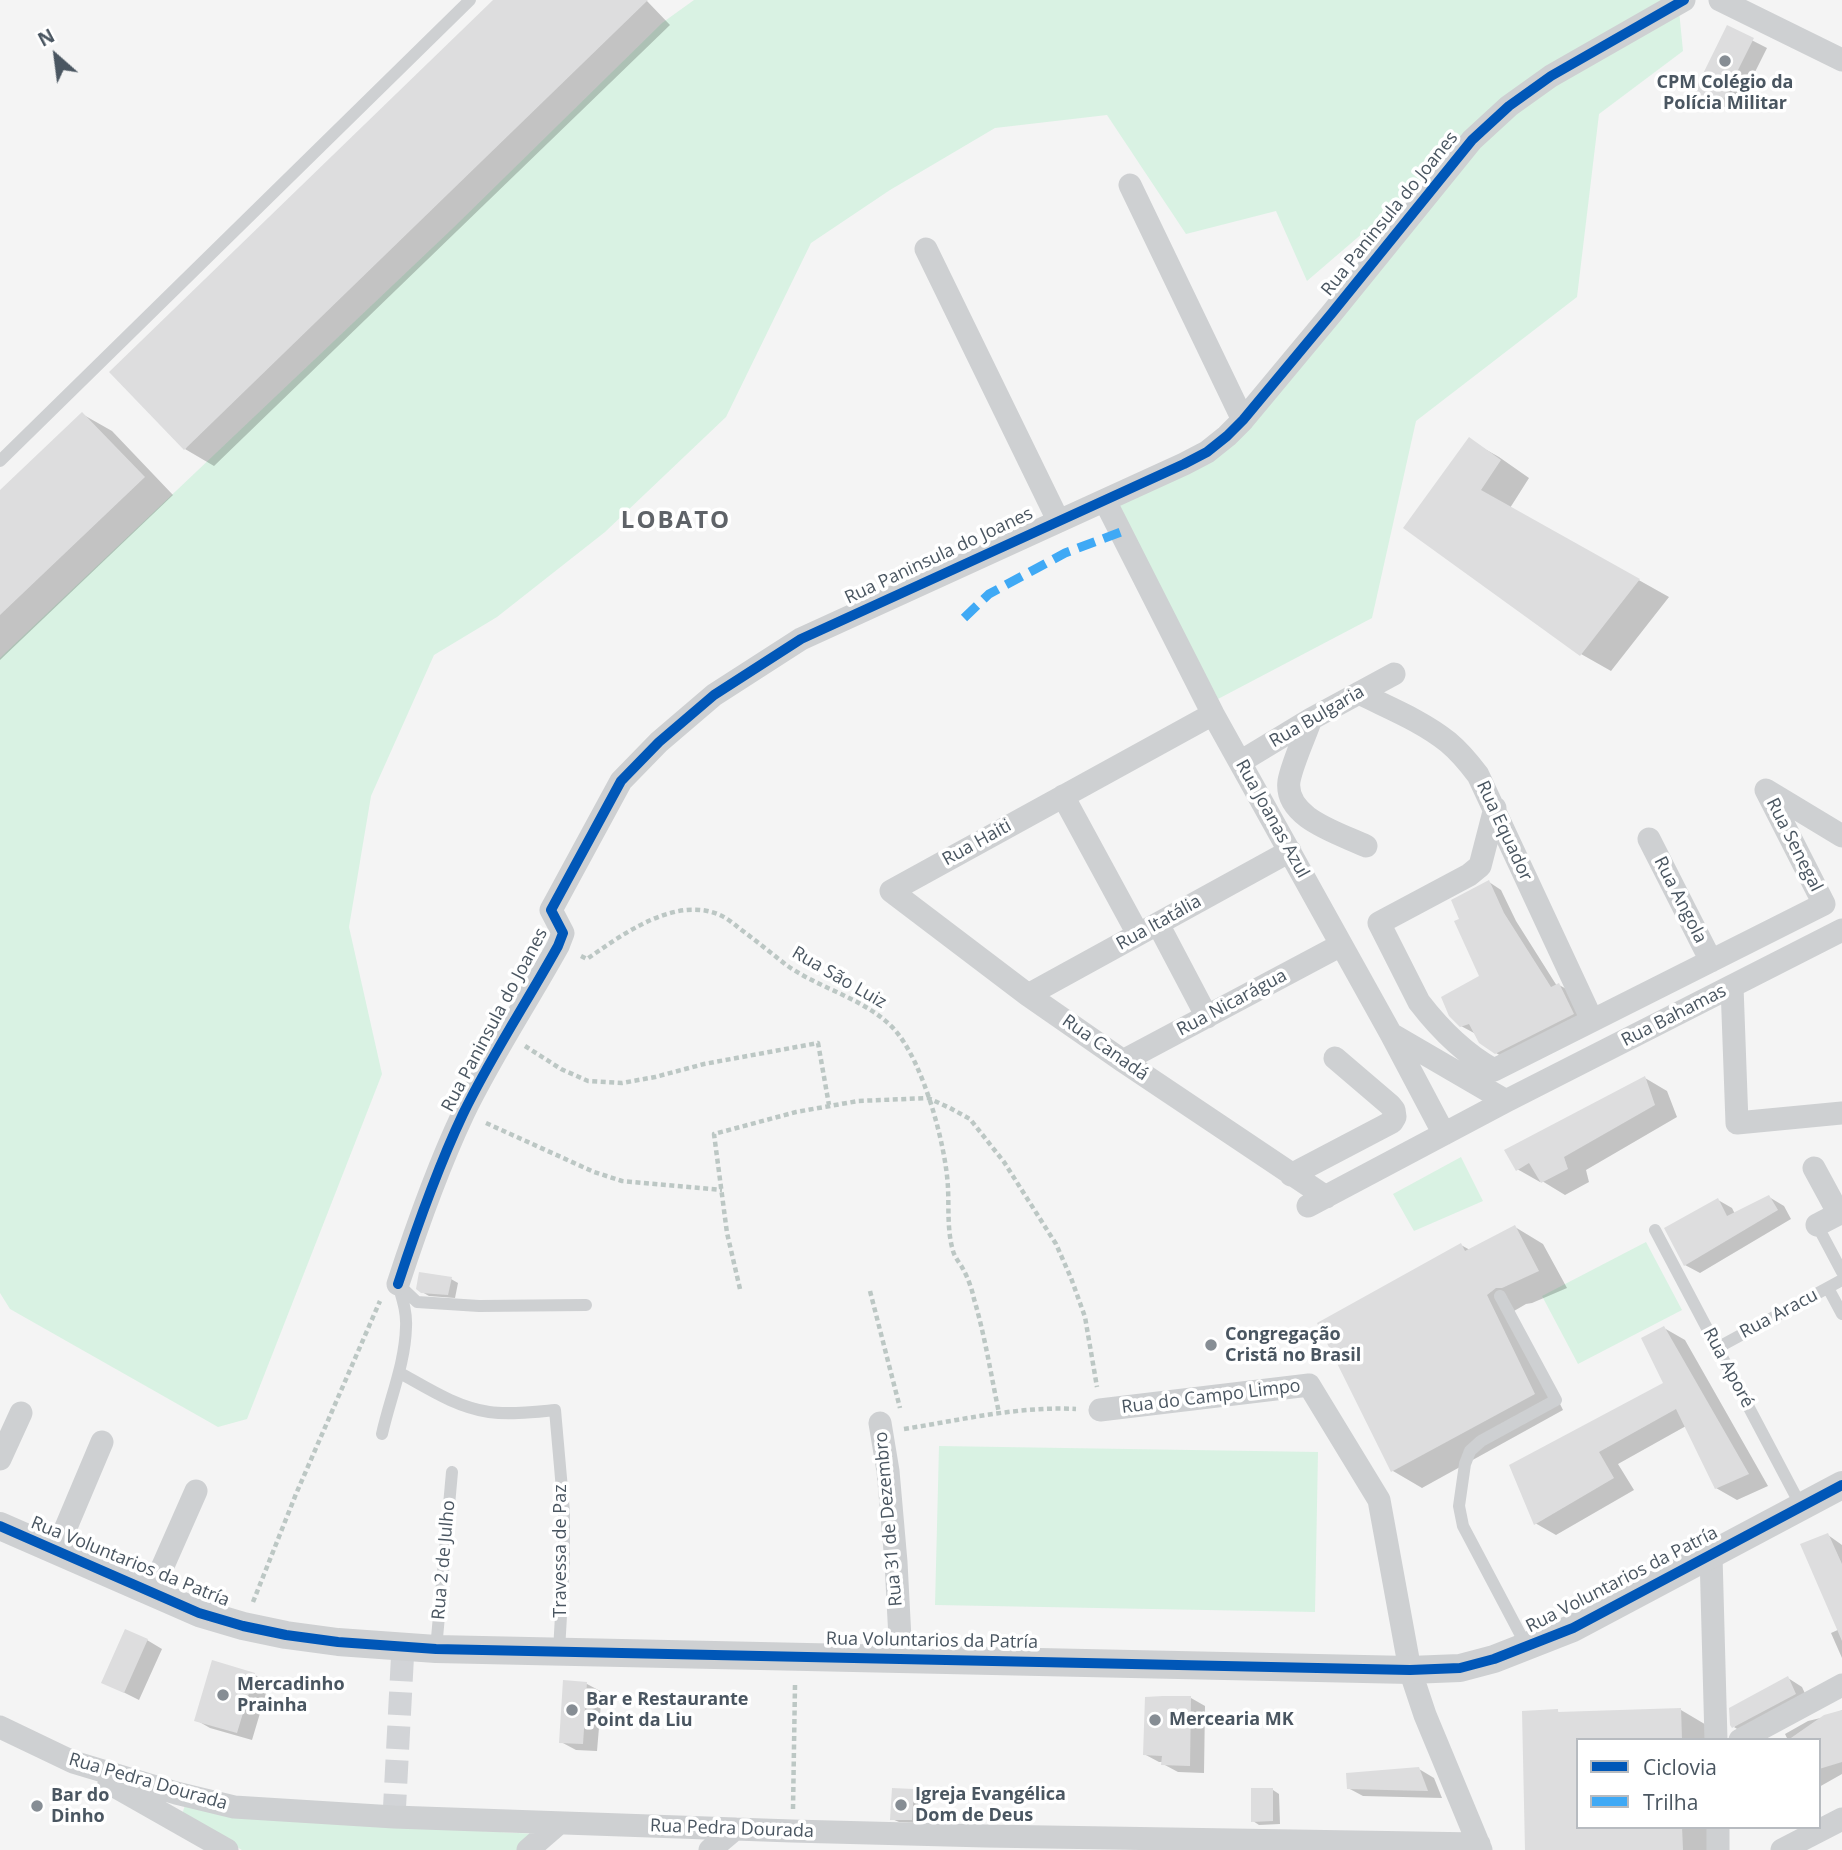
<!DOCTYPE html>
<meta charset="utf-8">
<style>
body{margin:0}
#map{position:relative;width:1842px;height:1850px;overflow:hidden;background:#f4f4f4;font-family:"Open Sans",sans-serif}
canvas{display:block}
.legend{position:absolute;left:1576px;top:1738px;width:245px;height:91px;box-sizing:border-box;background:#fff;border:2px solid #b7bbc0;margin:0;padding:9px 12px;list-style:none;font-size:21px;color:#4a5661}
.legend li{display:flex;align-items:center;gap:14px;height:35px}
.legend b{width:35px;border:2px solid #b7bbc0}
.north{position:absolute;left:21px;top:21px;width:70px;height:70px;-webkit-text-stroke:5px #fff;paint-order:stroke;rotate:332deg;font-size:19px;font-weight:700;line-height:28px;text-align:center;color:#4a5661}
.north::after{content:'';display:block;margin:auto;width:24px;height:32px;background:#4a5661;clip-path:polygon(50% 0,100% 100%,50% 72%,0 100%)}
</style>
<div id="map">
<canvas width="1842" height="1850"></canvas>
<ul class="legend">
<li><b style="height:9px;background:#0057b8"></b>Ciclovia</li>
<li><b style="height:9px;background:#3fa9f5"></b>Trilha</li>
</ul>
<div class="north">N</div>
</div>
<script>
const ctx = document.querySelector('canvas').getContext('2d');
ctx.lineJoin = 'round';
function fill(path, color) {
  ctx.fillStyle = color;
  ctx.fill(path, 'evenodd');
}
function strokePath(path, color, width, dash) {
  ctx.strokeStyle = color;
  ctx.lineWidth = width;
  ctx.lineCap = dash ? 'butt' : 'round';
  ctx.setLineDash(dash || []);
  ctx.stroke(path);
}
function drawText(font, color, halo, rows, align = 'center') {
  ctx.font = font + ' "Open Sans",sans-serif';
  ctx.lineWidth = 7;
  ctx.setLineDash([]);
  ctx.textBaseline = 'middle';
  ctx.strokeStyle = halo;
  ctx.fillStyle = color;
  for (const [text, x, y, turn = 0] of rows) {
    ctx.save();
    ctx.translate(x, y);
    ctx.rotate((+turn || 0) * Math.PI / 180);
    ctx.textAlign = isNaN(turn) ? turn : align;
    if (halo) ctx.strokeText(text, 0, 0);
    ctx.fillText(text, 0, 0);
    ctx.restore();
  }
}
fill(new Path2D(`
 M694,0H1678L1683,51L1599,114L1577,297L1416,421L1372,618L1218,699L1113,499L1223,448L1499,116L1307,281L1276,211L1186,234L1107,115L995,128L890,190L811,243L726,417L605,532L497,617L434,655L371,796L349,927L382,1074L247,1419L218,1427L10,1309L0,1293V658L452,229L662,23Z
 M1461,1157L1483,1201L1414,1231L1393,1194Z
 M1646,1242L1682,1310L1578,1364L1542,1296Z
 M939,1446L1318,1452L1315,1612L935,1605Z
 M186,1801L231,1817L536,1834L518,1850H242L182,1815Z`), '#d9f2e3');
fill(new Path2D(`
 M495,0H646L670,25L214,466L185,449Z
 M1728,28L1767,48L1735,112L1710,100Z
 M82,414L112,431L173,495L0,660V492Z
 M1469,440L1499,457L1529,478L1510,508L1669,597L1611,671L1581,654L1405,528Z
 M1489,882L1501,890L1516,921L1557,986L1559,985L1572,992L1585,1021L1508,1060L1496,1053L1474,1033L1461,1026L1481,977L1461,920Z
 M1645,1078L1667,1091L1677,1117L1586,1170L1589,1182L1565,1195L1542,1181L1540,1182L1517,1169Z
 M1769,1197L1784,1206L1791,1219L1700,1273L1685,1265L1718,1200L1732,1208L1735,1214Z
 M1515,1227L1543,1244L1567,1288L1532,1303L1526,1304L1514,1311L1563,1410L1422,1488L1393,1471L1319,1323L1461,1245L1470,1250Z
 M451,1279L458,1283L455,1298L429,1296L422,1292Z
 M1664,1328L1685,1340L1768,1486L1737,1500L1716,1488L1686,1426L1618,1464L1634,1490L1556,1535L1535,1523L1511,1466L1665,1384Z
 M1828,1535L1842,1545V1606Z
 M1842,1628V1658L1831,1633Z
 M147,1640L162,1649L139,1700L103,1682Z
 M213,1662L255,1675L269,1683L252,1740L210,1728L196,1720Z
 M1788,1678L1802,1687L1809,1702L1748,1736L1734,1727Z
 M565,1682L587,1684L602,1692L597,1751L576,1750L561,1742Z
 M1191,1698L1205,1706L1204,1773L1178,1772L1163,1764V1762H1159L1144,1754Z
 M1681,1710L1708,1726V1740H1578V1827H1709V1850H1527L1557,1711L1562,1714Z
 M1842,1710V1774L1819,1787V1740H1788L1785,1734L1808,1721L1833,1715Z
 M1419,1769L1434,1778L1442,1798L1363,1796L1348,1788Z
 M913,1790L920,1794L919,1823L899,1822L892,1819Z
 M1273,1790L1279,1794L1280,1824L1259,1825L1253,1821Z`), '#0003');
fill(new Path2D(`
 M493,0H648L184,450L109,372Z
 M1727,25L1754,38L1720,106L1694,92Z
 M82,412L145,477L0,615V490Z
 M1469,437L1501,460L1481,490L1640,579L1580,656L1403,528Z
 M1489,880L1504,913L1551,987L1559,983L1574,1014L1495,1054L1479,1043L1469,1024L1460,1027L1449,1016L1441,997L1479,976L1454,921L1459,919L1451,900Z
 M1645,1076L1655,1105L1564,1157L1568,1169L1541,1183L1529,1163L1516,1171L1504,1150Z
 M1769,1195L1778,1210L1684,1266L1664,1228L1718,1198L1727,1216Z
 M1515,1225L1539,1271L1502,1288H1496L1487,1295L1535,1394L1391,1472L1317,1323L1461,1243L1465,1251Z
 M419,1272L452,1277L448,1295L421,1293L416,1289Z
 M1664,1326L1749,1474L1715,1489L1676,1409L1599,1452L1614,1478L1534,1525L1509,1465L1663,1383L1641,1338Z
 M1828,1533L1842,1564V1641L1800,1544Z
 M125,1629L148,1639L124,1693L101,1683Z
 M212,1660L255,1673L237,1733L194,1721Z
 M1788,1676L1796,1694L1732,1728L1730,1725L1729,1708Z
 M563,1680L587,1682L583,1744L559,1743Z
 M1163,1696H1191L1190,1766L1161,1765L1162,1756L1143,1755L1145,1697Z
 M1681,1708L1682,1740H1578V1827H1682L1683,1850H1525L1522,1711L1558,1709V1712Z
 M1842,1710V1762L1819,1769V1740H1788L1824,1715Z
 M1419,1767L1428,1791L1347,1789L1346,1773Z
 M892,1788L914,1789L912,1820H890Z
 M1251,1788H1273V1821L1251,1822Z`), '#ddddde');
strokePath(new Path2D(`
 M394,1817L403,1647`), '#d2d4d7', 23, [23, 11]);
strokePath(new Path2D(`
 M581,956L587,959C623,934 677,894 722,916C728,919 734,924 739,928C755,940 770,952 785,964C819,989 865,998 894,1029C923,1061 946,1145 948,1188C949,1209 947,1230 953,1251C955,1258 960,1263 963,1269C968,1278 972,1289 974,1299C985,1336 991,1375 999,1413
 M525,1046L561,1069L588,1081L622,1083L655,1077L704,1064L818,1043L829,1105
 M486,1123L594,1172L622,1181L722,1190
 M740,1289L727,1233L714,1134L796,1112L858,1101L928,1098L950,1108L970,1119L1004,1162L1056,1244L1071,1278L1085,1317L1097,1387
 M870,1291L900,1408
 M904,1429C961,1420 1018,1406 1076,1409
 M253,1602L296,1494L380,1301
 M793,1809L795,1685`), '#bcc7c4', 4.5, [5, 3.5]);
strokePath(new Path2D(`
 M0,461L470,0
 M1817,1225L1842,1272
 M1655,1230L1801,1506
 M398,1284L417,1302L479,1306L586,1305
 M1828,1288L1842,1314
 M1500,1296L1556,1400L1481,1441L1470,1451L1465,1464L1459,1506L1463,1526L1527,1647
 M1717,1348L1842,1280
 M400,1373C429,1389 456,1407 489,1412C510,1415 534,1412 555,1410L564,1512V1562L559,1651
 M382,1434C390,1398 405,1364 406,1327C407,1312 402,1298 398,1284
 M436,1649L452,1472`), '#ced0d2', 12);
strokePath(new Path2D(`
 M1720,0L1842,60
 M1130,185L1243,420
 M926,249L1058,520
 M1105,501L1213,714L1391,1034L1444,1134
 M1359,693C1389,708 1422,721 1448,742C1460,752 1469,763 1478,775L1592,1020
 M1213,714L891,891L1028,995L1123,1061L1326,1197
 M1311,719C1305,736 1292,764 1289,781C1284,818 1339,833 1366,846
 M1240,762L1311,719L1394,674
 M1063,796L1138,934
 M1495,808L1480,866L1469,875L1379,923L1419,1002C1439,1028 1465,1054 1494,1070L1824,904L1766,790L1842,836
 M1649,839L1711,961
 M1158,924L1207,1017
 M1732,986L1737,1123L1842,1113
 M1028,995L1290,851
 M1391,1034L1506,1101
 M1123,1061L1341,945
 M1814,1168L1839,1214
 M1291,1175L1392,1122L1395,1117L1394,1110L1390,1105L1335,1058
 M1308,1206L1506,1101L1842,930
 M1817,1225L1842,1212
 M398,1284C417,1226 437,1169 463,1114C491,1056 527,1002 558,946L563,933L551,910L621,781L659,742L714,695L801,639L1184,464L1207,452L1227,436L1243,420L1332,313L1472,140L1509,106L1551,76L1684,0
 M1100,1410L1309,1385L1379,1500L1410,1670L1425,1715L1481,1850
 M880,1423L888,1471L896,1562L901,1658
 M0,1459L21,1413
 M56,1551L102,1442
 M1711,1555L1716,1740
 M151,1593L196,1491
 M0,1727L73,1762L176,1793L234,1807L394,1817L792,1831L986,1836L1479,1844
 M1740,1740L1842,1685
 M109,1783L227,1850
 M1718,1827V1850
 M528,1850L559,1823
 M710,1850L735,1829
 M1782,1850L1842,1819`), '#ced0d2', 23);
strokePath(new Path2D(`
 M0,1526L199,1613L243,1626L286,1635L338,1642L436,1649L1410,1670L1460,1668L1494,1659L1573,1628L1842,1485`), '#ced0d2', 28);
strokePath(new Path2D(`
 M964,618L989,594L1065,553L1121,532`), '#3fa9f5', 9, [18, 9]);
strokePath(new Path2D(`
 M398,1284C417,1226 437,1169 463,1114C491,1056 527,1002 558,946L563,933L551,910L621,781L659,742L714,695L801,639L1184,464L1207,452L1227,436L1243,420L1332,313L1472,140L1509,106L1551,76L1684,0
 M0,1526L199,1613L243,1626L286,1635L338,1642L436,1649L1410,1670L1460,1668L1494,1659L1573,1628L1842,1485`), '#0057b8', 10);
for (const [x, y, r, color] of [
 [1725,61,7,"#868d94"],
 [1211,1345,7,"#868d94"],
 [223,1695,7,"#868d94"],
 [572,1710,7,"#868d94"],
 [1155,1720,7,"#868d94"],
 [901,1805,7,"#868d94"],
 [37,1806,7,"#868d94"]
]) {
  const dot = new Path2D();
  dot.arc(x, y, r, 0, 2 * Math.PI);
  ctx.fillStyle = color;
  ctx.fill(dot);
  strokePath(dot, '#fff', 2.5);
}
drawText('bold 18px', '#4a5661', '#fff', [
 ["CPM Colégio da",1725,83,"center"],
 ["Polícia Militar",1725,104,"center"],
 ["Congregação",1225,1335],
 ["Cristã no Brasil",1225,1356],
 ["Mercadinho",237,1685],
 ["Prainha",237,1706],
 ["Bar e Restaurante",586,1700],
 ["Point da Liu",586,1721],
 ["Mercearia MK",1169,1720],
 ["Igreja Evangélica",915,1795],
 ["Dom de Deus",915,1816],
 ["Bar do",51,1796],
 ["Dinho",51,1817]
], 'left');
drawText('18px', '#4a5661', '#fff', [
 ["Rua Paninsula do Joanes",1390,214,-51],
 ["Rua Paninsula do Joanes",939,556,-25],
 ["Rua Bulgaria",1317,717,-30],
 ["Rua Joanas Azul",1272,819,61],
 ["Rua Equador",1504,831,65],
 ["Rua Haiti",977,843,-29],
 ["Rua Senegal",1794,845,63],
 ["Rua Angola",1680,900,63],
 ["Rua Itatália",1159,923,-29],
 ["Rua São Luiz",839,978,30],
 ["Rua Nicarágua",1232,1003,-28],
 ["Rua Bahamas",1674,1016,-27],
 ["Rua Paninsula do Joanes",495,1020,-62],
 ["Rua Canadá",1105,1048,35],
 ["Rua Aracu",1779,1314,-28],
 ["Rua Aporé",1728,1368,62],
 ["Rua do Campo Limpo",1211,1397,-7],
 ["Rua 31 de Dezembro",889,1519,-95],
 ["Travessa de Paz",561,1551,-90],
 ["Rua 2 de Julho",444,1560,-85],
 ["Rua Voluntarios da Patría",130,1562,22],
 ["Rua Voluntarios da Patría",1622,1580,-27],
 ["Rua Voluntarios da Patría",932,1641,1],
 ["Rua Pedra Dourada",148,1782,16],
 ["Rua Pedra Dourada",732,1829,2]
]);
ctx.letterSpacing = '2px';
drawText('bold 24px', '#5f6368', '#fff', [
 ["LOBATO",676,521]
]);
ctx.letterSpacing = '0px';
</script>
